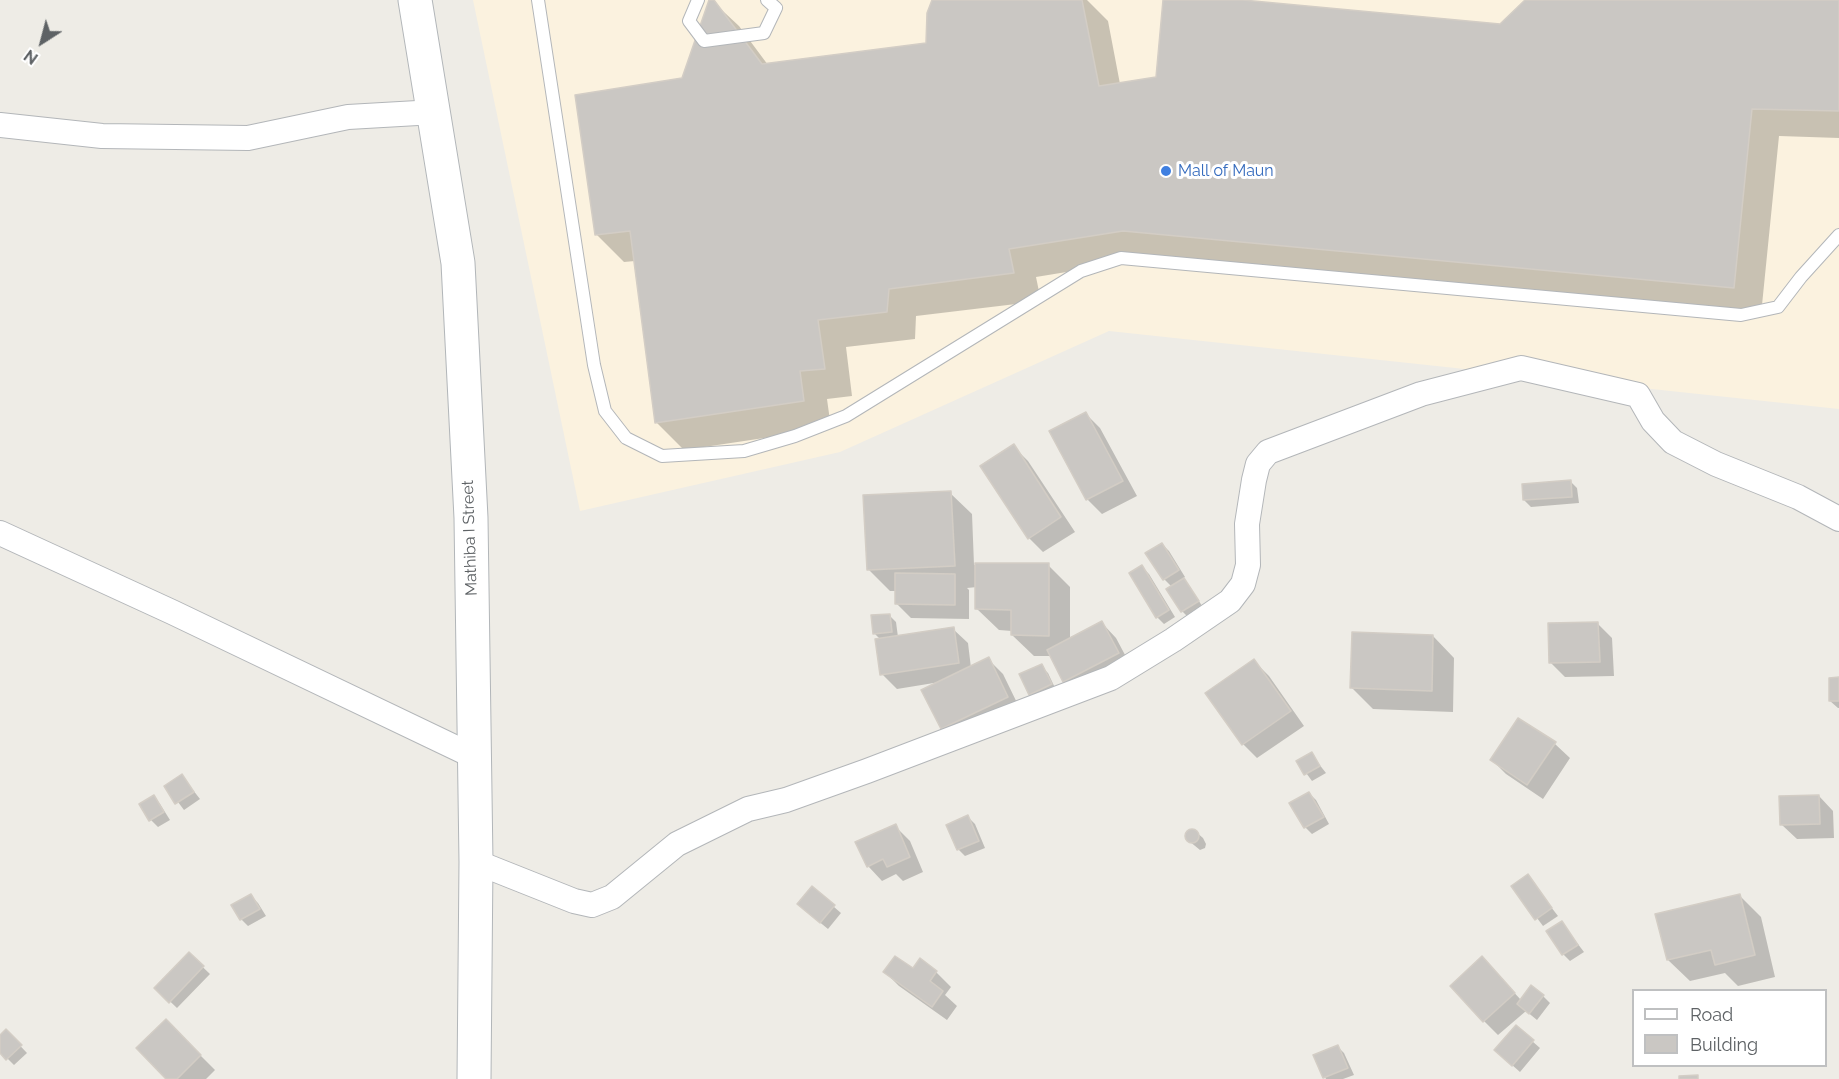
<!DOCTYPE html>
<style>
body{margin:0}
#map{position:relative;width:1839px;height:1079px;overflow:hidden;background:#eeece6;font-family:Raleway,sans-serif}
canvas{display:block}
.legend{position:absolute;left:1632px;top:989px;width:195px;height:78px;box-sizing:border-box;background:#fff;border:2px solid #bfc0c1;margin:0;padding:8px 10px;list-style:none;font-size:18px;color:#5e6265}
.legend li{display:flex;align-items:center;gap:12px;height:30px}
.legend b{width:30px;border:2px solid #bfc0c1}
.north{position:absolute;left:12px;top:12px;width:60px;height:60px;-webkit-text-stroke:4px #fff;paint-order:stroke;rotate:216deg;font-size:16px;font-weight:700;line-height:24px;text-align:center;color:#5e6265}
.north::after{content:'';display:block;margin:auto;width:21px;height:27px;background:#5e6265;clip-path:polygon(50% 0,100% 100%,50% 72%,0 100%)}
</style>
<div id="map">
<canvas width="1839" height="1079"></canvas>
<ul class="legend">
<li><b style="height:8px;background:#fff"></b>Road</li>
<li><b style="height:16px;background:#cac7c3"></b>Building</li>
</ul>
<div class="north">N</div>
</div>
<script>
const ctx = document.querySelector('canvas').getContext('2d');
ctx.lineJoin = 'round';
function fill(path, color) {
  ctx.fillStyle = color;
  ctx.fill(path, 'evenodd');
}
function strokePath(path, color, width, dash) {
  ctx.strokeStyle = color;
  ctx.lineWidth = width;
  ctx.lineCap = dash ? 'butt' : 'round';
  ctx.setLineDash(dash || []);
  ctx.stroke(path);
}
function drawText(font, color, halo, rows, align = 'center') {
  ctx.font = font + ' Raleway,sans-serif';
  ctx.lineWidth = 6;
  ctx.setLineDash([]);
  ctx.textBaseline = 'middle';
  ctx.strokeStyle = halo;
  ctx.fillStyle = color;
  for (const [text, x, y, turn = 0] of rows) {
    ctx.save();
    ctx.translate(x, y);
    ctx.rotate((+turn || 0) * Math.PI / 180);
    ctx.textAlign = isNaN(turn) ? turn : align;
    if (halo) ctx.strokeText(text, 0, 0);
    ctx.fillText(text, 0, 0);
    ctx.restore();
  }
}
fill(new Path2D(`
 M473,0H1839V409L1109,331L840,452L580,511Z`), '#fbf2df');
fill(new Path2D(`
 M711,0L739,26L768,65L927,44L933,0H1087L1108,21L1120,84L1158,79L1164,0H1226L1500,25L1527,0H1839V138L1779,136L1761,315L1152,258L1036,277L1041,301L916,316L915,339L846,347L852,396L827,399L831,428L684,450L656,422L635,261L624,262L596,234L683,79Z
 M1086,414L1100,428L1137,496L1102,514L1088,500L1051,431Z
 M1013,446L1028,461L1075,532L1043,552L1029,538Z
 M1570,481L1577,488L1579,503L1531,507L1524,500Z
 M950,493L972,514L974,565H1048L1070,587V639L1102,623L1116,638L1132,668L1079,695L1064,681L1052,656H1034L1012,635V631L999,630L977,609V587L967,588L969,590V619L911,618L896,603V591H890L868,569Z
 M1162,544L1169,551L1185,577L1182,579L1190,587L1204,609L1189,618L1182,611L1172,587L1164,579Z
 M1142,567L1149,574L1175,617L1164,624L1157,617Z
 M889,615L896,622L898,637L953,629L968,643L971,668L988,659L1003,674L1021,711L956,743L942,728L940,682L897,689L882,674L881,640L875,634Z
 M1598,624L1612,638L1614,676L1565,677L1550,662Z
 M1433,636L1454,658L1453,712L1373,709L1352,688Z
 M1254,661L1269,676L1304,726L1257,758L1243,744Z
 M1041,666L1048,673L1057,692L1038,701L1031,694Z
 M1839,679V708H1838L1830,701Z
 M1519,720L1555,744L1570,758L1543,799L1506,774L1492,760Z
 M1311,754L1326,773L1312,781L1298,762Z
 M182,776L200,799L184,810L166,786Z
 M1309,793L1316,800L1329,824L1312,834L1305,827Z
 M1819,796L1833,811L1834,838L1797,839L1782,825Z
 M153,797L160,804L170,820L158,827L151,820Z
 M968,817L975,824L985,848L965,856L958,849Z
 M895,826L910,841L923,872L903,881L896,874L882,881L868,866Z
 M1192,830L1195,831L1203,838L1206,844L1205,848L1200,850L1189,841L1186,838L1188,832Z
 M1527,876L1558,916L1543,926L1513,886Z
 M812,888L841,913L828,929L806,911Z
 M1739,895L1761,917L1775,977L1738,986L1725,973L1690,981L1668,960Z
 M251,896L258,903L266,916L248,926L241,919L233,905Z
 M1562,923L1584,952L1570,961L1563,954Z
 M189,954L210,974L177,1008L156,988Z
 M913,970L936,972L951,987L945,995L957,1006L947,1020L899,986L885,972Z
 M1496,973L1521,1000L1543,996L1550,1003L1537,1020L1526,1011L1498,1035L1484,1021Z
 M166,1021L215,1070L206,1079H168Z
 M1516,1027L1540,1048L1520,1072L1503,1057Z
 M6,1031L27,1053L14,1065L0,1051V1037Z
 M1337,1046L1344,1053L1354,1075L1343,1079H1326L1325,1077Z`), '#0003');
const building = new Path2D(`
 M709,0H714L762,64L926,43L927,13L932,0H1082L1099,86L1156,77L1163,0H1243L1500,24L1525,0H1839V111L1752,109L1734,288L1123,231L1009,249L1014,273L889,289L887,312L818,320L825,369L800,371L804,401L655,423L630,231L595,235L575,95L682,78Z
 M1086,412L1123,481L1086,500L1049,431Z
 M1014,444L1061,517L1028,539L980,466Z
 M1571,480L1572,497L1523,500L1522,484Z
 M951,491L955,566L867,570L863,495Z
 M1162,543L1179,570L1163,580L1145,553Z
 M975,563H1049V636L1011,635V610L975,609Z
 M1142,565L1169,610L1156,618L1129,573Z
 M895,573L955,574V605L895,604Z
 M1184,578L1199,601L1181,612L1166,589Z
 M890,614L892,632L873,634L871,615Z
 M1102,621L1119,653L1063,682L1047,650Z
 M1598,622L1600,662L1549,663L1548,623Z
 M954,627L959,663L880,675L875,639Z
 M1352,632L1433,635L1432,691L1350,688Z
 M989,657L1008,697L941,729L921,690Z
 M1254,659L1291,711L1242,745L1205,693Z
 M1042,664L1052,684L1029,695L1019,674Z
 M1839,677V701H1829V678Z
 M1518,718L1556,742L1527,785L1490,760Z
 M1312,752L1320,766L1304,775L1296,761Z
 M182,774L194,792L175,804L164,786Z
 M1309,792L1324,817L1304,828L1289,803Z
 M154,795L164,812L149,821L139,804Z
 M1819,795L1820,824L1780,825L1779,796Z
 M968,815L979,841L957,850L946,825Z
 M896,824L910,857L887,867L883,859L867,867L855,842Z
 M1185 836a7 7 0 1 1 14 0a7 7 0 1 1-14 0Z
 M1528,874L1552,908L1535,920L1511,886Z
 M812,886L835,905L820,923L797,904Z
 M251,894L260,909L240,920L231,905Z
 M1740,894L1755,955L1715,965L1711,950L1667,960L1655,914Z
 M1562,921L1578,945L1562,955L1546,931Z
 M189,952L204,966L169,1003L154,988Z
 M895,956L913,968L920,958L937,971L930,981L943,991L932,1007L883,972Z
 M1482,956L1515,993L1483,1022L1450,986Z
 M1531,985L1544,995L1529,1014L1517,1004Z
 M166,1019L201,1055L177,1079H166L136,1048Z
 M1516,1025L1534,1040L1512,1066L1494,1050Z
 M6,1029L22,1045L6,1060L0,1053V1035Z
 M1338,1045L1348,1068L1323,1078L1313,1055Z
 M1698,1075V1079H1679V1076Z`);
fill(building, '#cac7c3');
strokePath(building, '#d3cdc5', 1.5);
const lane = new Path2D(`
 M538,0L594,365L605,411L626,438L662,456L744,451L795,436L846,416L1081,271L1121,258L1741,315L1778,307L1801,277L1839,235
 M698,0L689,21L704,41L764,33L776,8L767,0`);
const street = new Path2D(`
 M0,125L102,136L248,138L348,117L435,112
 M0,533L172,612L475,757
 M476,862L574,901L592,905L612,897L677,844L748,809L786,800L867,771L1111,678L1173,640L1230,601L1243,584L1248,565L1247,524L1254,480L1258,464L1268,452L1421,394L1521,368L1638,395L1653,421L1673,442L1716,464L1798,497L1839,519`);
const secondary = new Path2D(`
 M415,0L458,263L471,518L476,862L474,1079`);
strokePath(lane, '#b3b6b9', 14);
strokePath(street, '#b3b6b9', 26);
strokePath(secondary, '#b2b6b9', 35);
strokePath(lane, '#fff', 12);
strokePath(street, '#fff', 24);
strokePath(secondary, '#fff', 33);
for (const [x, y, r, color] of [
 [1166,171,6,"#3f7fe0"]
]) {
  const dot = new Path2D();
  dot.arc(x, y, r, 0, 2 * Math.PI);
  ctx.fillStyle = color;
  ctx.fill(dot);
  strokePath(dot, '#fff', 2);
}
drawText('16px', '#366cbe', '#fff', [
 ["Mall of Maun",1178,171]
], 'left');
drawText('16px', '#5e6265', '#fff', [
 ["Mathiba I Street",470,538,-92]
]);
</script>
